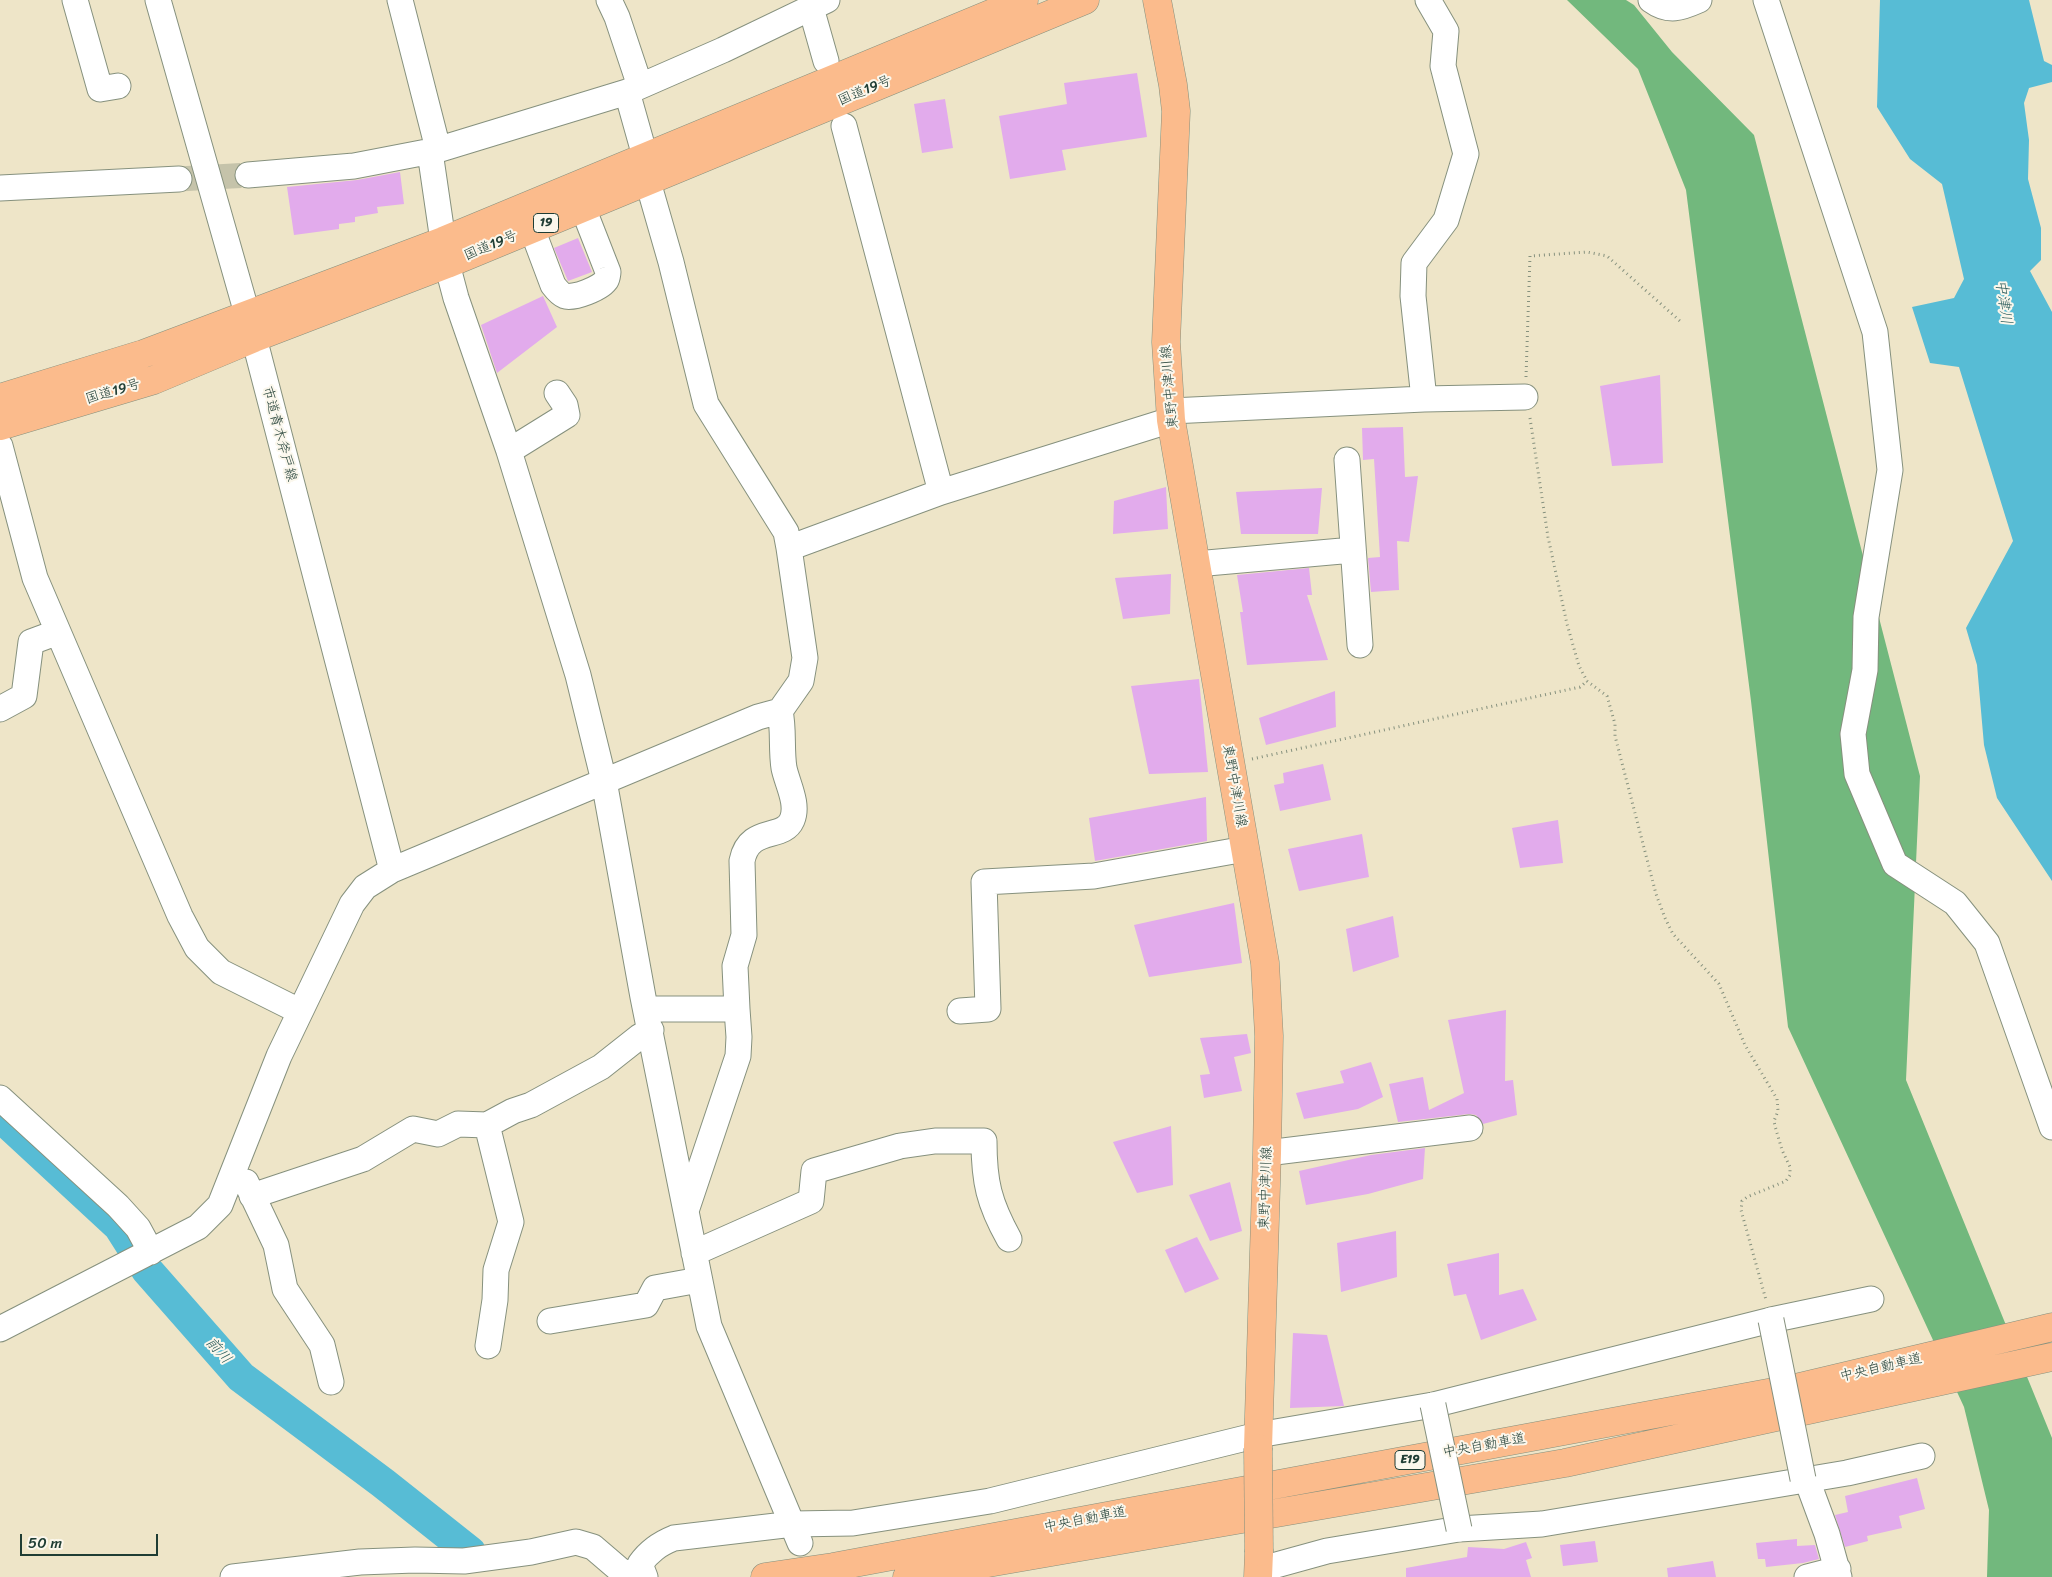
<!DOCTYPE html>
<meta charset="utf-8">
<style>
body{margin:0}
#map{position:relative;width:2052px;height:1577px;overflow:hidden;background:#eee5c8;font-family:Sriracha,sans-serif}
canvas{display:block}
.scale{position:absolute;left:20px;top:1534px;width:138px;height:22px;box-sizing:border-box;border:2px solid #1f3d34;border-top:0;padding-left:6px;font-size:15px;line-height:18px;white-space:nowrap;color:#1f3d34;-webkit-text-stroke:4px #fbf7ec;paint-order:stroke}
</style>
<div id="map">
<canvas width="2052" height="1577"></canvas>
<div class="scale">50 m</div>
</div>
<script>
const ctx = document.querySelector('canvas').getContext('2d');
ctx.lineJoin = 'round';
function fill(path, color) {
  ctx.fillStyle = color;
  ctx.fill(path, 'evenodd');
}
function strokePath(path, color, width, dash) {
  ctx.strokeStyle = color;
  ctx.lineWidth = width;
  ctx.lineCap = dash ? 'butt' : 'round';
  ctx.setLineDash(dash || []);
  ctx.stroke(path);
}
function drawText(font, color, halo, rows, align = 'center') {
  ctx.font = font + ' Sriracha,"Klee One",sans-serif';
  ctx.lineWidth = 4;
  ctx.setLineDash([]);
  ctx.textBaseline = 'middle';
  ctx.strokeStyle = halo;
  ctx.fillStyle = color;
  for (const [text, x, y, turn = 0] of rows) {
    ctx.save();
    ctx.translate(x, y);
    ctx.rotate((+turn || 0) * Math.PI / 180);
    ctx.textAlign = isNaN(turn) ? turn : align;
    if (halo) ctx.strokeText(text, 0, 0);
    ctx.fillText(text, 0, 0);
    ctx.restore();
  }
}
fill(new Path2D(`
 M1567,0H1626L1634,5L1672,52L1754,135L1920,776L1906,1080L2052,1438V1577H1987L1989,1510L1964,1407L1788,1027L1751,701L1686,190L1638,69Z`), '#72b87d');
fill(new Path2D(`
 M1880,0H2029L2044,61L2052,65V82L2029,88L2024,103L2029,140L2028,179L2041,228V260L2030,271L2052,312V881L1997,798L1984,745L1977,665L1966,628L2013,541L1959,367L1930,363L1912,307L1954,298L1964,279L1942,184L1910,159L1877,107Z`), '#57bcd5');
strokePath(new Path2D(`
 M0,1116L119,1226L147,1270L241,1377L383,1483L470,1552`), '#57bcd5', 32);
fill(new Path2D(`
 M1137,73L1147,137L1062,150L1066,170L1010,179L999,116L1067,104L1064,83Z
 M945,99L953,148L922,153L914,104Z
 M400,172L404,204L377,207L378,213L355,217V222L339,224V229L294,235L287,187L357,180Z
 M578,238L592,272L568,281L554,248Z
 M543,296L557,327L497,373L481,325Z
 M1660,375L1663,463L1612,466L1600,386Z
 M1403,427L1405,477L1418,476L1409,542L1397,541L1399,590L1371,592L1368,558L1380,557L1374,459L1363,460L1362,428Z
 M1166,487L1168,529L1113,534L1114,501Z
 M1322,488L1318,534H1241L1236,492Z
 M1309,568L1312,595H1307L1328,660L1247,665L1240,612H1243L1237,575Z
 M1171,574L1170,614L1123,619L1115,578Z
 M1199,679L1208,772L1149,774L1131,686Z
 M1335,691L1336,727L1266,745L1259,718Z
 M1323,764L1331,800L1280,811L1274,785L1284,783L1283,773Z
 M1206,797L1207,841L1095,861L1089,818Z
 M1558,820L1563,863L1520,868L1512,828Z
 M1362,834L1369,877L1299,891L1288,849Z
 M1234,903L1242,963L1149,977L1134,925Z
 M1393,916L1399,957L1353,972L1346,929Z
 M1506,1010L1505,1081L1513,1080L1517,1115L1483,1124L1476,1115L1469,1114L1398,1122L1389,1084L1423,1077L1429,1110L1464,1093L1448,1020Z
 M1247,1034L1251,1053L1234,1057L1242,1091L1204,1098L1200,1075L1210,1074L1200,1038Z
 M1371,1062L1383,1097L1358,1109L1304,1119L1296,1093L1344,1083L1340,1071Z
 M1171,1126L1173,1185L1137,1193L1113,1142Z
 M1425,1148L1423,1179L1368,1194L1306,1205L1299,1171L1371,1155Z
 M1230,1182L1242,1231L1210,1241L1189,1195Z
 M1396,1231L1397,1277L1341,1292L1337,1243Z
 M1197,1237L1219,1279L1185,1293L1165,1250Z
 M1499,1253V1295L1523,1289L1537,1320L1481,1340L1466,1294L1454,1296L1447,1264Z
 M1293,1333L1327,1335L1344,1406L1290,1408Z
 M1917,1478L1925,1509L1899,1516L1902,1528L1867,1536L1868,1541L1845,1547L1835,1515L1848,1512L1845,1496Z
 M1797,1539V1546L1815,1545L1819,1559L1803,1563L1766,1567L1765,1559H1758L1756,1543Z
 M1595,1541L1598,1562L1563,1566L1560,1545Z
 M1526,1542L1532,1558L1526,1560L1531,1577H1406V1568L1467,1557L1468,1547L1504,1549Z
 M1713,1561L1716,1577H1668L1667,1568Z`), '#e2abec');
strokePath(new Path2D(`
 M179,179L248,175`), '#c5c3aa', 25, [25, 12]);
const minor = new Path2D(`
 M75,0L100,89L118,86
 M158,0L254,338L392,870
 M400,0L435,137L437,150
 M609,0L617,17L640,86
 M1651,0C1669,13 1681,8 1699,0
 M1766,0L1875,332L1890,470L1866,617L1865,670L1853,734L1857,774L1895,864L1955,903L1987,943L2052,1127
 M811,8L826,61
 M627,92L645,156
 M844,126L941,492
 M430,152L443,241
 M248,175L354,166L437,150L627,92L723,50L827,0
 M0,188L179,179
 M532,229L553,285C556,289 560,294 565,296C573,299 602,288 606,280C607,280 608,273 608,272L583,208
 M447,264L456,298L509,451L578,675L604,781L643,997L709,1326L800,1543
 M1424,399L1413,296L1414,263L1446,220L1466,154L1443,66L1446,31L1428,0
 M1171,411L1424,399L1525,397
 M0,446L35,578L180,916L197,948L221,972L299,1011
 M509,451L567,415L565,405L557,393
 M1347,460L1360,645
 M789,548L941,492L1171,420
 M1196,564L1353,550
 M0,709L24,696L31,642L58,632
 M646,1009H737L739,1037L738,1056L687,1208
 M737,1009L735,966L744,935L742,861C749,825 783,841 792,820C799,804 787,783 784,768C781,749 784,729 780,711
 M960,1011L988,1009L984,882L1094,876L1245,849
 M0,1098L118,1206L138,1228L151,1252
 M487,1125L511,1222L496,1270L495,1300L488,1346
 M1267,1153L1470,1128
 M246,1182L276,1245L285,1289L322,1345L331,1382
 M252,1196L363,1159L413,1129L438,1134L458,1124L487,1125L513,1111L531,1105L601,1067L639,1037L651,1030
 M694,1253L811,1201L814,1171L900,1146L935,1141H984C984,1182 989,1203 1009,1239
 M550,1321L646,1305L655,1288L699,1280
 M0,1329L198,1227L220,1205L279,1056L352,904L365,887L392,870L758,717L780,711L801,681L805,658L789,548L786,532L706,404L671,262L648,182
 M1807,1480L1827,1534L1839,1577
 M1258,1570L1327,1551L1459,1529L1542,1524L1847,1473L1922,1456
 M233,1577L360,1562L415,1560L464,1561L531,1552L576,1542L593,1547L621,1571L640,1577
 M645,1577L640,1564C649,1551 659,1544 674,1538L793,1524L853,1523L990,1501L1258,1435L1433,1405L1771,1320L1871,1299
 M1807,1577L1838,1569`);
const major = new Path2D(`
 M1157,0L1173,85L1176,111L1166,342L1171,420L1265,963L1269,1036L1267,1153L1258,1448
 M1258,1577L1259,1552`);
const highway = new Path2D(`
 M0,398L143,354L443,241L1024,0
 M0,426L154,380L254,338L447,264L1085,0
 M765,1577L833,1567L1795,1388L2052,1327
 M907,1577L1565,1463L2052,1357`);
strokePath(minor, '#86917e', 27);
strokePath(major, '#86917e', 29);
strokePath(highway, '#86917e', 29);
strokePath(new Path2D(`
 M1526,377L1530,256L1587,252L1607,256L1680,321
 M1530,418L1548,537L1567,624L1579,666L1587,681L1607,696L1615,724V736L1656,894L1665,918L1673,934L1719,984L1745,1045L1777,1099L1778,1111L1774,1121L1775,1126L1782,1150L1790,1167V1175L1786,1181L1747,1197L1742,1201L1741,1210L1766,1300
 M1252,759L1580,687L1587,681`), '#86917e', 3, [1, 4]);
strokePath(minor, '#fff', 25);
strokePath(major, '#fbbb8c', 28);
strokePath(highway, '#fbbb8c', 28);
const minorBridge = new Path2D(`
 M1771,1320L1803,1479
 M1433,1405L1459,1529`);
const majorBridge = new Path2D(`
 M1258,1448L1259,1552`);
strokePath(minorBridge, '#86917e', 27, []);
strokePath(majorBridge, '#86917e', 29, []);
strokePath(minorBridge, '#fff', 25);
strokePath(majorBridge, '#fbbb8c', 28);
for (const [x, y, w] of [
 [546,223,25],
 [1410,1460,30]
]) {
  const box = new Path2D();
  box.roundRect(x - w / 2, y - 9.5, w, 19, 4);
  ctx.fillStyle = '#fbf7ec';
  ctx.fill(box);
  strokePath(box, '#1f3d34', 1);
}
drawText('bold 12px', '#1f3d34', null, [
 ["19",546,223],
 ["E19",1410,1460]
]);
drawText('14px', '#1f3d34', '#fbf7ec', [
 ["国道19号",865,91,-23],
 ["国道19号",491,246,-23],
 ["東野中津川線",1170,387,-95],
 ["国道19号",113,392,-17],
 ["市道青木斧戸線",279,434,75],
 ["東野中津川線",1234,786,80],
 ["東野中津川線",1266,1188,-88],
 ["中央自動車道",1881,1368,-13],
 ["中央自動車道",1484,1446,-10],
 ["中央自動車道",1085,1520,-11]
]);
drawText('italic 15px', '#2d5d5c', '#fbf7ec', [
 ["中津川",2003,302,82],
 ["前川",218,1351,48]
]);
</script>
